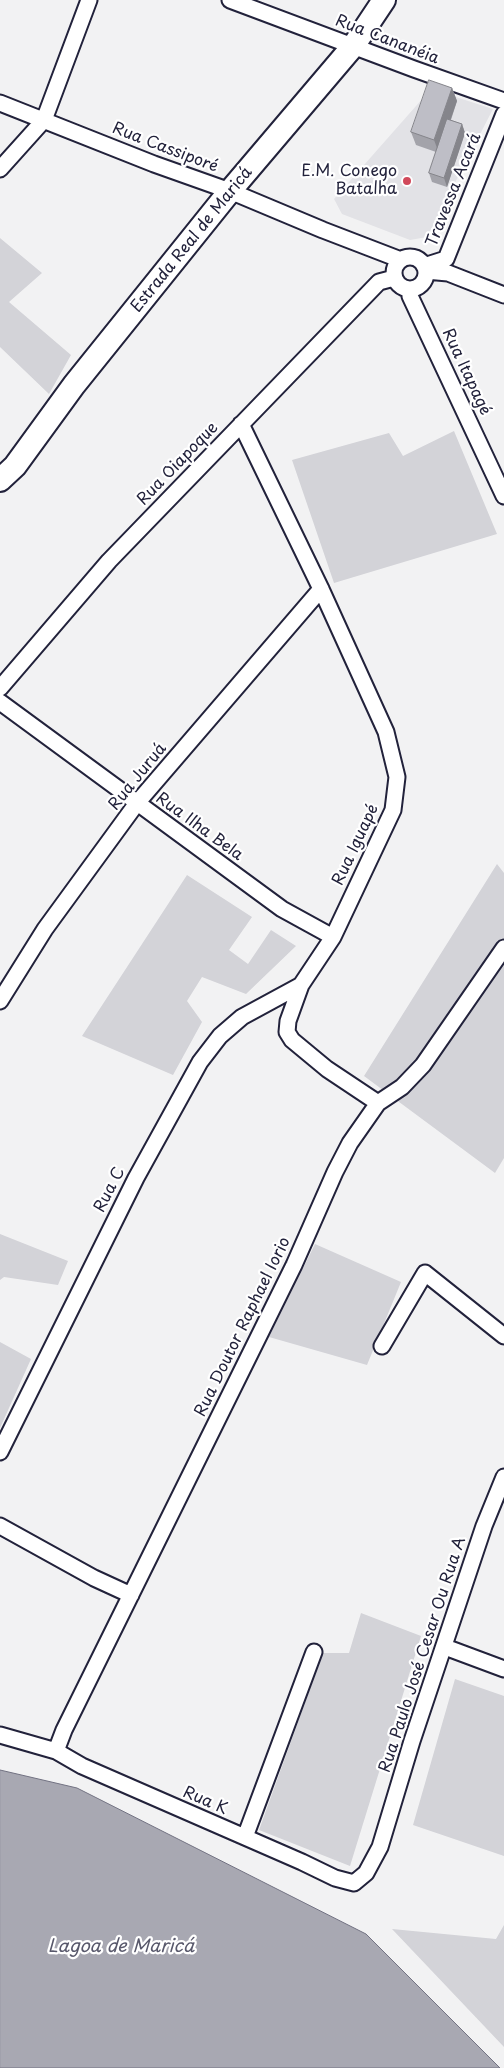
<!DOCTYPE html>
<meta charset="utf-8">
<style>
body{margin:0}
canvas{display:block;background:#f2f2f3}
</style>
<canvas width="504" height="2068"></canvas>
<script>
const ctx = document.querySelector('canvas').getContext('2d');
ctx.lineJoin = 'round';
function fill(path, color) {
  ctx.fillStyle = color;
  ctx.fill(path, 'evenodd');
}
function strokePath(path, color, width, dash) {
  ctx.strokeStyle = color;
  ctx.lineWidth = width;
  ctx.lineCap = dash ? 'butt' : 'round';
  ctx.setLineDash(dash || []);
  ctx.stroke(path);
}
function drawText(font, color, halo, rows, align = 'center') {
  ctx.font = font + ' "Playpen Sans",sans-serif';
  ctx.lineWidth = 4.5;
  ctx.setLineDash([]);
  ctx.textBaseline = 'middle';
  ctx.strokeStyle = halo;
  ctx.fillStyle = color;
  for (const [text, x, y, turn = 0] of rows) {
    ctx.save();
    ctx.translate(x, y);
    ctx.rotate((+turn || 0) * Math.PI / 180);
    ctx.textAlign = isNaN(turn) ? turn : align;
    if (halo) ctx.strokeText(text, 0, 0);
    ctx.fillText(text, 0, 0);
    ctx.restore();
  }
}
fill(new Path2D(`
 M431,89L493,109L427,237L410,240L342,214L334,199Z`), '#e2e2e6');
fill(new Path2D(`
 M0,238L42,273L9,302L71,355L49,394L0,347Z
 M454,431L497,534L334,583L292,460L389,433L403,456Z
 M497,864L504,873V1158L495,1173L364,1076Z
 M187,875L252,917L229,950L248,964L271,930L296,946L246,994L202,977L187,1001L202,1022L173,1075L82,1036Z
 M0,1234L68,1261L58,1285L4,1277L0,1280Z
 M315,1244L401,1282L367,1365L269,1337Z
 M0,1342L31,1359L0,1428Z
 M361,1613L421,1636L350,1866L259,1830L323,1653H349Z
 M455,1679L504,1696V1856L413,1825Z
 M504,1925V2047L392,1929L496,1939Z`), '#d3d3d8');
const water = new Path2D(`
 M0,1770L77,1788L366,1934L500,2068H0Z`);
fill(water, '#a8a8b2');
strokePath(water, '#727282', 1);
const street = new Path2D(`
 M230,0L414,69L504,101
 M0,103L154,164L230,191L323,230L401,260
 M0,169L44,120L89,0
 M394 273a16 16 0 1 1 32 0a16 16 0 1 1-32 0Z
 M424,266L446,259L504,114
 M426,271L448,273L504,295
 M410,289V296L504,496
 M241,424L321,589L386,732L397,777L393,810L333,937L301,985L288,1021L287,1032L292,1040L327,1069L378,1103
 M0,688L109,561L379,282L394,278
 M0,702L282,909L333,937
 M0,1001L45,929L137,803L321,589
 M382,1346L425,1273L504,1336
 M0,1452L136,1178L200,1062L220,1036L242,1017L301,985
 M0,1526L94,1578L131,1595
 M445,1647L504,1669
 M0,1735L56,1751L82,1766L302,1862L335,1878L354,1883L366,1873L380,1847L412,1741L484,1526L504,1477
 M56,1751L64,1730L294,1265L335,1172L350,1143L378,1103L402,1087L423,1065L504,948
 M245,1837L314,1652`);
const secondary = new Path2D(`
 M0,480L15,466L74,385L230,191L354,45L384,0`);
strokePath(street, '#22223b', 19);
strokePath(secondary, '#22223b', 26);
strokePath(street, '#fff', 15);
strokePath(secondary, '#fff', 22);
fill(new Path2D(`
 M452,88L457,101L451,120L462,124L465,133L447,187L432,182L429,173L436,152L416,145L411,132Z`), '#a3a3aa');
fill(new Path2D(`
 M452,88L457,101L439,153L434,140Z
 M462,124L465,133L447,187L444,178Z`), '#85858b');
const building = new Path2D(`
 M429,80L452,88L434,140L411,132Z
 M447,119L462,124L444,178L429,173Z`);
fill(building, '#bebec6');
strokePath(building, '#85858b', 1);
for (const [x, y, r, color] of [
 [407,181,5,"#d1495b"]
]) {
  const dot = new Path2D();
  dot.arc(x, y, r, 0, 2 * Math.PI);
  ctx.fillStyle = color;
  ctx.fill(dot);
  strokePath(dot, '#fff', 2);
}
drawText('16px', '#22223b', '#fff', [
 ["Rua Cananéia",387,40,21],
 ["Rua Cassiporé",165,148,21],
 ["Travessa Acará",454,190,-68],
 ["Estrada Real de Maricá",192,240,-51],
 ["Rua Itapagé",466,372,65],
 ["Rua Oiapoque",178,464,-46],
 ["Rua Juruá",138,777,-51],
 ["Rua Ilha Bela",199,827,36],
 ["Rua Iguapé",356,845,-65],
 ["Rua C",110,1190,-63],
 ["Rua Doutor Raphael Iorio",243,1327,-64],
 ["Rua Paulo José Cesar Ou Rua A",423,1655,-72],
 ["Rua K",205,1801,23]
]);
drawText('16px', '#22223b', '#fff', [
 ["E.M. Conego",397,172],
 ["Batalha",397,190]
], 'right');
drawText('italic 18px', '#58586b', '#fff', [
 ["Lagoa de Maricá",121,1947]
]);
</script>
